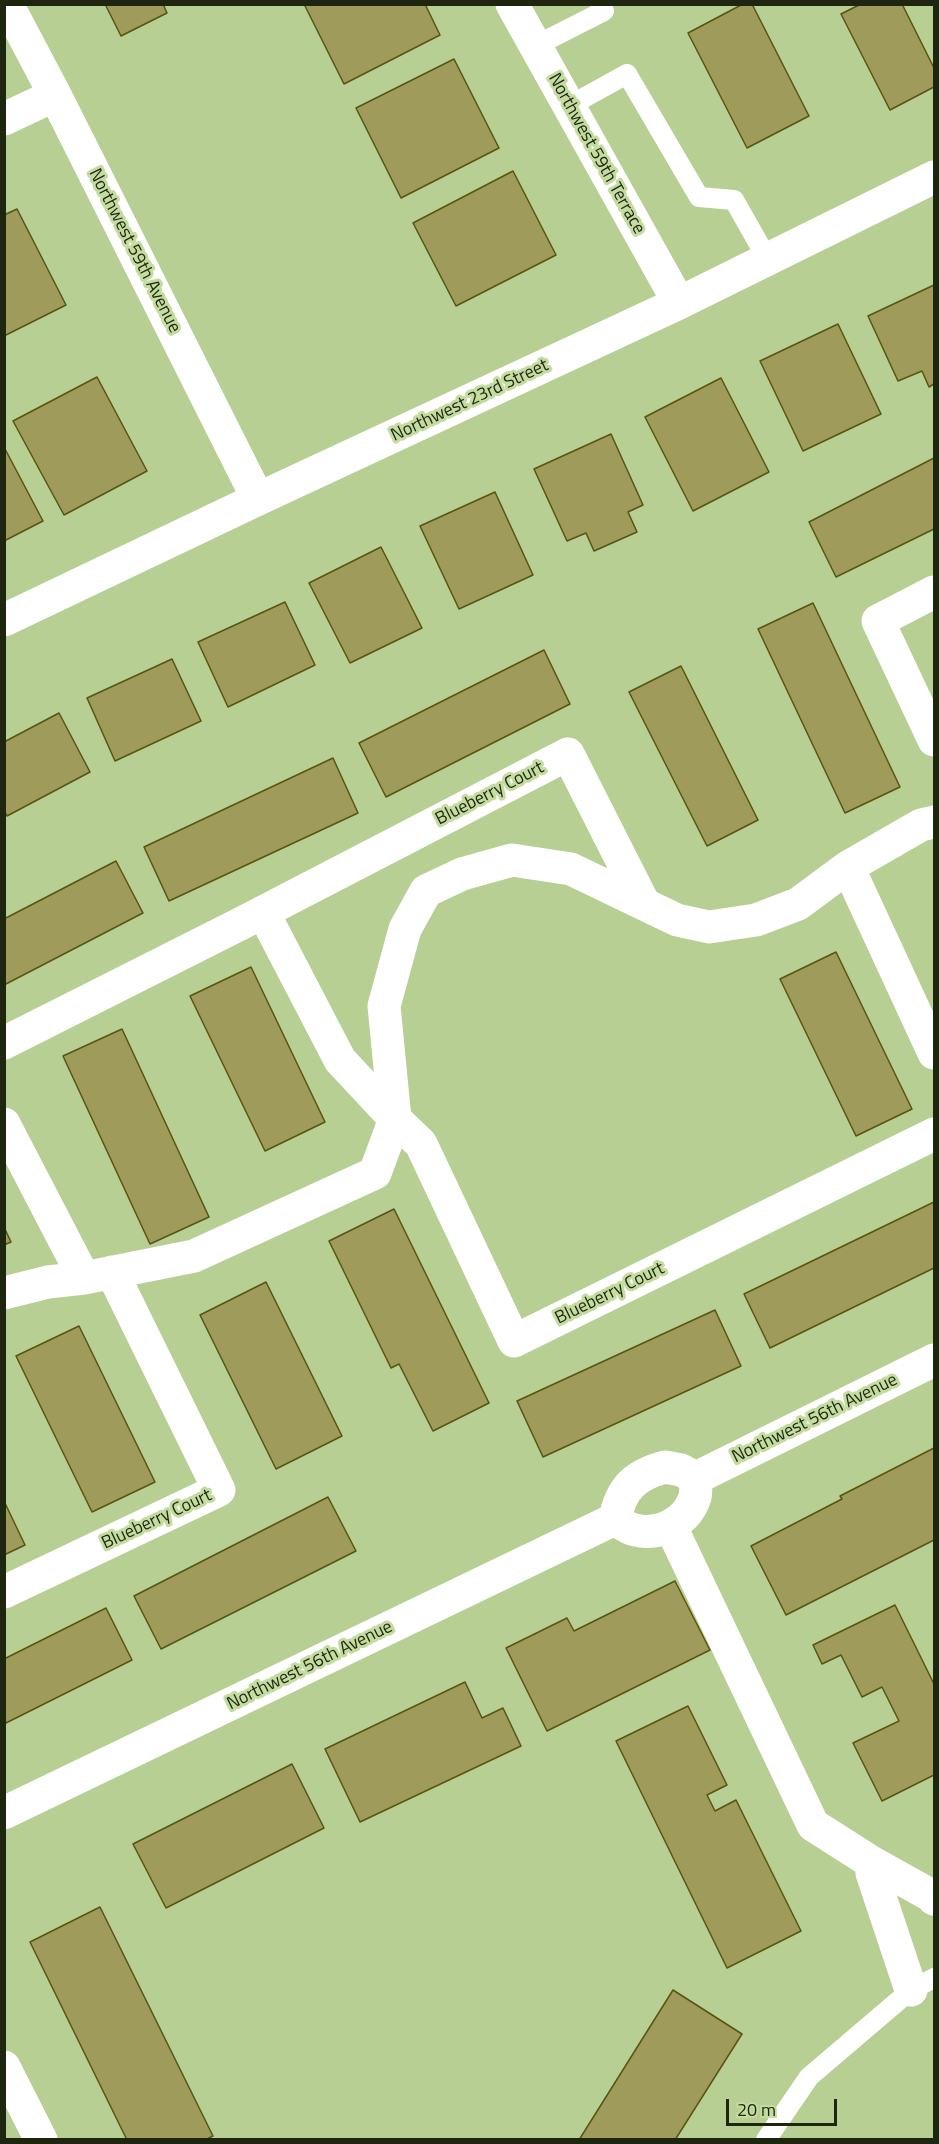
<!DOCTYPE html>
<style>
body{margin:0}
#map{position:relative;width:939px;height:2144px;overflow:hidden;background:#b7cf93;font-family:"Titillium Web",sans-serif}
canvas{display:block}
.frame{position:absolute;inset:0;border:6px solid #1e260f;pointer-events:none}
.scale{position:absolute;left:726px;top:2099px;width:111px;height:27px;box-sizing:border-box;border:3px solid #1e260f;border-top:0;padding-left:8px;font-size:18px;line-height:21px;white-space:nowrap;color:#1e260f;-webkit-text-stroke:4px #c4dc9f;paint-order:stroke}
</style>
<div id="map">
<canvas width="939" height="2144"></canvas>
<div class="frame"></div>
<div class="scale">20 m</div>
</div>
<script>
const ctx = document.querySelector('canvas').getContext('2d');
ctx.lineJoin = 'round';
function fill(path, color) {
  ctx.fillStyle = color;
  ctx.fill(path, 'evenodd');
}
function strokePath(path, color, width, dash) {
  ctx.strokeStyle = color;
  ctx.lineWidth = width;
  ctx.lineCap = dash ? 'butt' : 'round';
  ctx.setLineDash(dash || []);
  ctx.stroke(path);
}
function drawText(font, color, halo, rows, align = 'center') {
  ctx.font = font + ' "Titillium Web",sans-serif';
  ctx.lineWidth = 6;
  ctx.setLineDash([]);
  ctx.textBaseline = 'middle';
  ctx.strokeStyle = halo;
  ctx.fillStyle = color;
  for (const [text, x, y, turn = 0] of rows) {
    ctx.save();
    ctx.translate(x, y);
    ctx.rotate((+turn || 0) * Math.PI / 180);
    ctx.textAlign = isNaN(turn) ? turn : align;
    if (halo) ctx.strokeText(text, 0, 0);
    ctx.fillText(text, 0, 0);
    ctx.restore();
  }
}
const building = new Path2D(`
 M105,4H163L167,13L121,36Z
 M304,4H425L440,35L344,84Z
 M743,4H752L809,116L747,148L688,33Z
 M861,4H902L934,68V87L890,110L841,14Z
 M454,59L499,148L401,198L356,108Z
 M513,171L556,255L456,306L413,223Z
 M17,209L66,305L4,336V215Z
 M934,285V384L929,387L922,371L898,381L868,316Z
 M838,324L881,414L803,451L760,361Z
 M97,377L147,471L64,515L13,421Z
 M721,378L769,472L693,511L645,417Z
 M611,434L643,505L628,512L637,532L594,551L586,533L567,541L534,469Z
 M4,447L43,521L4,541Z
 M934,458V529L836,577L809,522Z
 M495,492L533,575L459,609L420,526Z
 M381,547L422,628L350,663L309,583Z
 M285,602L315,665L228,707L198,642Z
 M813,603L900,787L845,813L758,629Z
 M544,650L570,704L386,797L359,743Z
 M172,659L201,721L115,761L87,698Z
 M681,666L758,820L707,846L629,692Z
 M59,713L90,772L7,816L4,810V742Z
 M333,758L358,813L169,901L144,847Z
 M116,861L143,913L4,985V919Z
 M836,952L912,1109L856,1136L780,979Z
 M251,967L325,1122L265,1151L190,996Z
 M122,1029L209,1217L150,1244L63,1056Z
 M934,1202V1268L770,1348L744,1294Z
 M394,1209L489,1403L433,1431L399,1364L391,1368L329,1241Z
 M4,1227L11,1242L4,1245Z
 M266,1282L342,1436L276,1469L200,1315Z
 M715,1310L741,1366L543,1457L517,1401Z
 M79,1326L155,1482L92,1512L16,1356Z
 M934,1448V1540L786,1615L751,1546L842,1499L840,1496Z
 M328,1497L356,1551L161,1649L134,1596Z
 M4,1501L25,1545L4,1555Z
 M675,1581L710,1650L547,1731L506,1648L567,1618L574,1631Z
 M895,1605L934,1684V1775L882,1801L853,1743L899,1721L882,1687L862,1697L841,1655L822,1664L813,1645Z
 M106,1608L132,1660L4,1724V1659Z
 M465,1682L482,1718L503,1708L521,1746L360,1822L325,1749Z
 M688,1706L727,1785L707,1795L715,1811L736,1800L801,1931L727,1968L616,1741Z
 M292,1764L324,1828L166,1908L133,1844Z
 M100,1907L213,2136L205,2140H127L30,1942Z
 M673,1990L742,2034L675,2140H579Z`);
fill(building, '#9e9b5b');
strokePath(building, '#585411', 1.5);
strokePath(new Path2D(`
 M535,46L604,11L600,4
 M569,106L627,74L699,197L734,200L768,260
 M766,2140L809,2077L911,1990L934,1978`), '#fff', 20);
strokePath(new Path2D(`
 M7,4L55,95L258,499
 M512,4L679,303
 M4,119L55,95
 M934,592L878,621L934,740
 M4,620L258,499L679,303L934,177
 M848,867L934,1053
 M263,912L340,1060L395,1119L421,1144L514,1341L934,1134
 M4,1043L242,923L568,754L644,904
 M4,1124L84,1278
 M4,1293L48,1282L84,1278L194,1256L375,1173L395,1119L384,1006L405,929L426,891L462,874L512,860L571,869L677,920L709,927L756,920L798,904L848,867L921,825L934,822
 M665,1467L681,1470L696,1478C696,1484 696,1491 695,1497C687,1522 660,1536 635,1530C628,1529 621,1523 615,1519C621,1488 635,1475 665,1467Z
 M696,1478L934,1360
 M671,1527L813,1825L871,1862L932,1896L934,1899
 M4,1592L219,1490L112,1272
 M4,1813L615,1519
 M871,1862L872,1873L911,1990
 M4,2067L41,2140`), '#fff', 33);
drawText('18px', '#1e260f', '#c4dc9f', [
 ["Northwest 59th Terrace",596,154,61],
 ["Northwest 59th Avenue",134,251,63],
 ["Northwest 23rd Street",470,401,-25],
 ["Blueberry Court",490,794,-27],
 ["Blueberry Court",610,1294,-26],
 ["Northwest 56th Avenue",815,1419,-26],
 ["Blueberry Court",157,1520,-25],
 ["Northwest 56th Avenue",310,1666,-26]
]);
</script>
